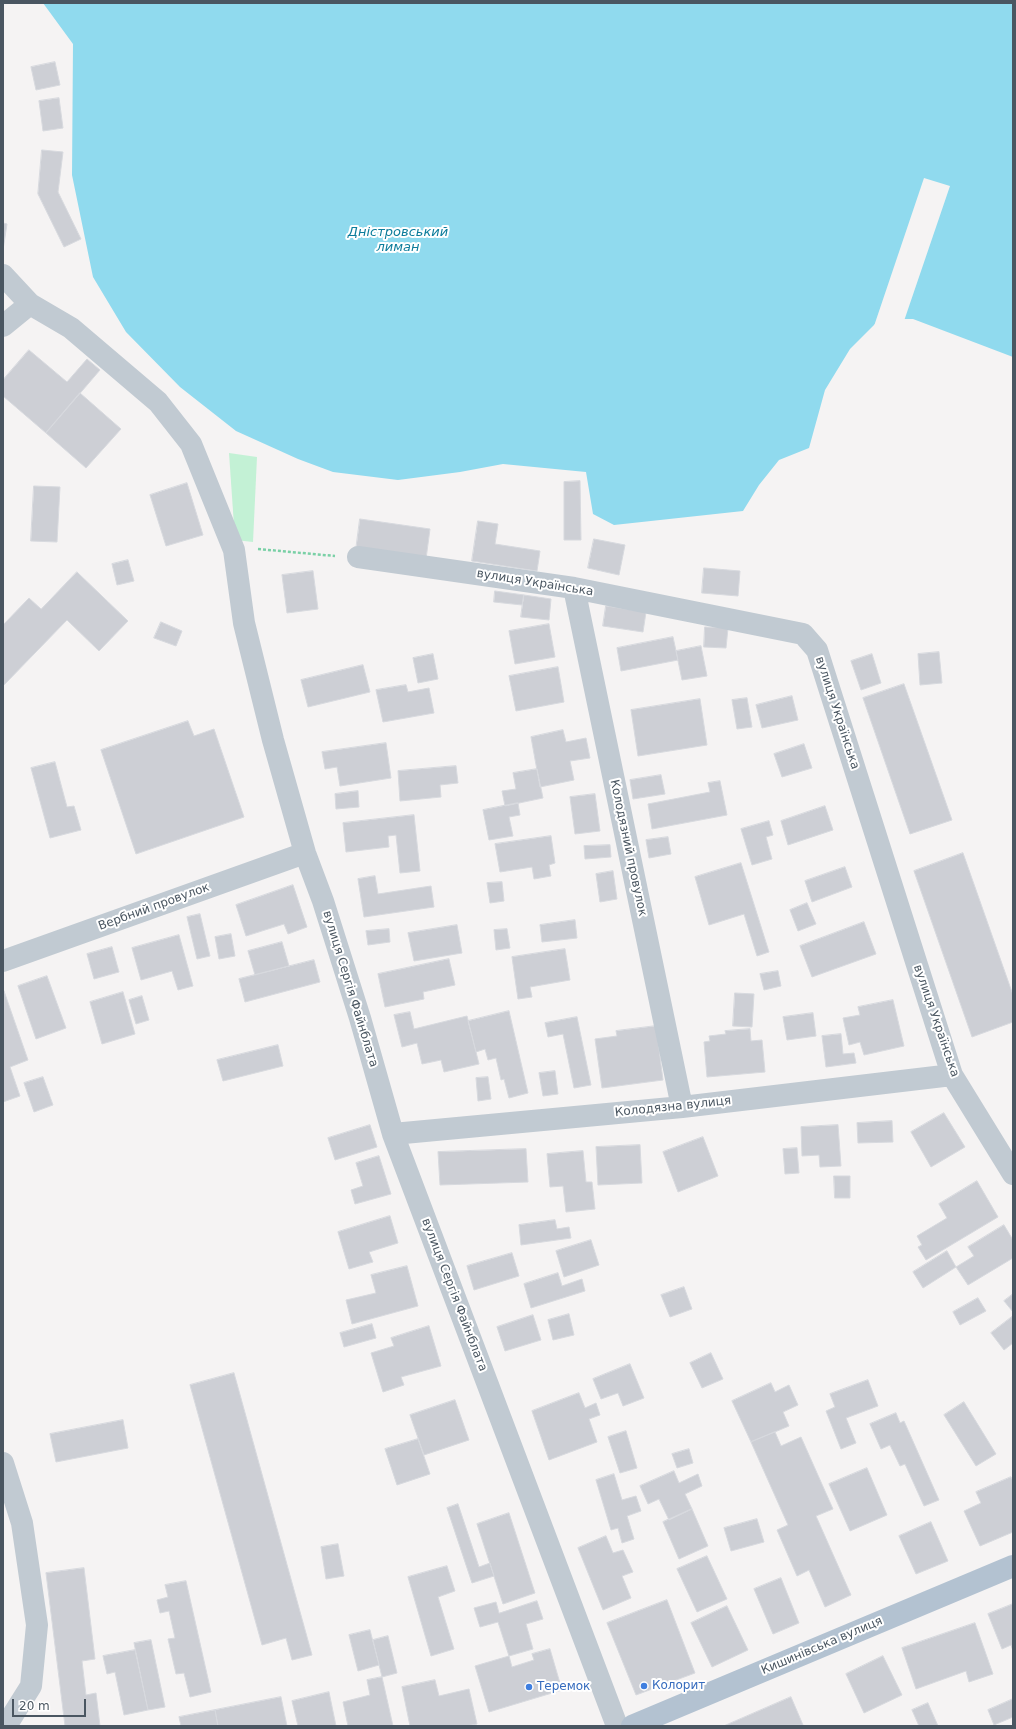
<!DOCTYPE html>
<meta charset="utf-8">
<style>
body{margin:0}
#map{position:relative;width:1016px;height:1729px;overflow:hidden;background:#f5f3f3;font-family:"DejaVu Sans",sans-serif}
canvas{display:block}
.frame{position:absolute;inset:0;border:4px solid #4a5661;pointer-events:none}
.scale{position:absolute;left:12px;top:1699px;width:74px;height:18px;box-sizing:border-box;border:2px solid #4a5661;border-top:0;padding-left:5px;font-size:12px;line-height:14px;white-space:nowrap;color:#4a5661;-webkit-text-stroke:3px #fff;paint-order:stroke}
</style>
<div id="map">
<canvas width="1016" height="1729"></canvas>
<div class="frame"></div>
<div class="scale">20 m</div>
</div>
<script>
const ctx = document.querySelector('canvas').getContext('2d');
ctx.lineJoin = 'round';
function fill(path, color) {
  ctx.fillStyle = color;
  ctx.fill(path, 'evenodd');
}
function strokePath(path, color, width, dash) {
  ctx.strokeStyle = color;
  ctx.lineWidth = width;
  ctx.lineCap = dash ? 'butt' : 'round';
  ctx.setLineDash(dash || []);
  ctx.stroke(path);
}
function drawText(font, color, halo, rows, align = 'center') {
  ctx.font = font + ' "DejaVu Sans",sans-serif';
  ctx.lineWidth = 4;
  ctx.setLineDash([]);
  ctx.textBaseline = 'middle';
  ctx.strokeStyle = halo;
  ctx.fillStyle = color;
  for (const [text, x, y, turn = 0] of rows) {
    ctx.save();
    ctx.translate(x, y);
    ctx.rotate((+turn || 0) * Math.PI / 180);
    ctx.textAlign = isNaN(turn) ? turn : align;
    if (halo) ctx.strokeText(text, 0, 0);
    ctx.fillText(text, 0, 0);
    ctx.restore();
  }
}
fill(new Path2D(`
 M229,453L257,457L253,542L235,540Z`), '#c3f1d5');
fill(new Path2D(`
 M43,3H1013V357L913,319H880L850,349L825,390L809,448L779,460L759,485L743,511L614,525L593,514L586,472L503,464L460,472L398,480L333,472L298,459L236,431L180,387L126,332L93,277L72,175L73,44Z`), '#90daee');
fill(new Path2D(`
 M924,178L950,186L904,321H881L873,329Z`), '#f5f3f3');
const building = new Path2D(`
 M55,62L60,85L36,90L31,67Z
 M59,98L63,128L43,131L39,101Z
 M42,150L63,152L58,192L81,239L64,247L38,194Z
 M3,223L7,224L3,250Z
 M29,350L67,382L87,359L100,370L46,433L3,396V380Z
 M80,393L121,429L86,468L46,433Z
 M580,481L581,540H564V482Z
 M187,483L203,535L166,546L150,495Z
 M34,486L60,487L57,542L31,541Z
 M360,519L430,529L426,559L356,550Z
 M478,521L498,524L495,544L540,551L537,571L472,561Z
 M594,539L625,545L619,575L588,568Z
 M128,560L134,581L117,585L112,564Z
 M704,568L740,571L738,596L702,593Z
 M313,571L318,609L287,613L282,575Z
 M77,572L128,621L99,651L67,620L3,686V625L29,598L41,609Z
 M495,591L524,595L522,605L494,602Z
 M524,595L551,599L549,620L521,617Z
 M606,606L646,612L643,632L603,626Z
 M161,622L182,631L176,646L154,638Z
 M549,624L555,657L515,664L509,631Z
 M705,627L728,628L726,648L704,647Z
 M673,637L678,660L621,671L617,648Z
 M701,646L707,676L682,680L676,651Z
 M939,652L942,683L920,685L918,654Z
 M433,654L438,679L418,683L413,658Z
 M872,654L881,683L861,690L851,661Z
 M363,665L370,692L308,707L301,680Z
 M558,667L564,702L516,711L509,676Z
 M904,684L952,820L910,834L863,698Z
 M406,685L408,692L429,688L434,713L383,722L376,690Z
 M792,696L798,720L762,728L756,705Z
 M747,698L752,727L737,729L732,700Z
 M700,699L707,745L638,756L631,710Z
 M188,721L194,736L214,729L244,817L136,854L101,750Z
 M563,730L566,742L586,738L590,758L570,761L574,780L540,787L531,737Z
 M386,743L391,778L340,786L337,767L325,769L322,752Z
 M804,744L812,768L782,777L774,754Z
 M55,762L67,807L74,806L81,830L50,838L31,768Z
 M456,766L458,783L440,785L441,797L400,801L398,771Z
 M537,769L543,798L505,806L502,791L516,789L513,773Z
 M661,775L665,794L633,799L630,780Z
 M720,781L727,815L652,829L648,804L710,792L708,783Z
 M358,791L359,807L336,809L335,794Z
 M595,794L600,831L575,834L570,797Z
 M518,803L520,815L509,817L513,836L489,840L483,810Z
 M825,806L833,830L788,845L781,821Z
 M414,815L420,871L400,873L396,835L388,836L389,847L346,852L343,823Z
 M769,821L773,835L766,837L772,859L752,865L741,829Z
 M551,836L555,863L549,865L551,876L534,879L532,867L500,872L495,844Z
 M668,837L671,854L649,858L646,840Z
 M610,845L611,857L585,859L584,846Z
 M963,853L1013,995V1022L972,1037L914,871Z
 M741,863L769,952L757,956L744,914L709,925L695,877Z
 M845,867L852,887L812,902L805,881Z
 M613,871L617,899L600,902L596,874Z
 M375,876L378,894L431,886L434,907L364,917L358,879Z
 M502,882L504,901L490,903L487,883Z
 M293,885L307,927L288,934L284,924L246,936L236,905Z
 M807,903L816,924L798,931L790,910Z
 M200,914L210,956L197,959L187,917Z
 M575,920L577,938L542,942L540,925Z
 M864,922L876,954L812,977L800,946Z
 M457,925L462,953L414,961L408,933Z
 M389,929L390,942L368,945L366,931Z
 M507,929L510,948L496,950L494,930Z
 M231,934L235,956L219,959L215,937Z
 M179,935L193,986L178,990L172,971L141,980L132,948Z
 M282,942L289,966L255,975L248,951Z
 M112,947L119,972L94,979L87,954Z
 M565,949L570,980L530,987L532,997L518,999L512,957Z
 M449,959L455,985L423,992L424,999L385,1007L378,974Z
 M314,960L320,982L245,1002L239,979Z
 M778,971L781,986L764,990L760,974Z
 M47,976L66,1028L36,1039L18,986Z
 M4,991L28,1060L10,1067L20,1096L3,1102Z
 M123,992L135,1034L102,1044L90,1002Z
 M735,993L754,994L752,1027L733,1026Z
 M142,996L149,1020L136,1024L129,1000Z
 M893,1000L904,1046L864,1055L860,1042L849,1045L843,1018L860,1015L858,1007Z
 M509,1011L528,1093L509,1098L504,1079L501,1080L496,1058L488,1060L485,1049L476,1052L468,1021Z
 M410,1012L414,1029L467,1016L479,1064L444,1072L441,1060L422,1064L417,1043L402,1047L394,1015Z
 M813,1013L816,1036L787,1040L783,1017Z
 M577,1017L591,1085L574,1088L563,1034L548,1037L545,1023Z
 M656,1026L663,1080L602,1088L595,1039L617,1036L616,1031Z
 M750,1029L751,1041L762,1040L765,1072L707,1077L704,1042L710,1041L709,1036L726,1034L725,1031Z
 M841,1034L843,1054L854,1053L856,1063L826,1067L822,1036Z
 M278,1045L283,1066L223,1081L217,1060Z
 M555,1071L558,1094L543,1096L539,1073Z
 M43,1077L53,1105L34,1112L24,1083Z
 M488,1077L491,1099L478,1101L476,1078Z
 M944,1113L965,1147L931,1167L911,1132Z
 M892,1121L893,1142L858,1143L857,1123Z
 M370,1125L377,1147L335,1160L328,1138Z
 M838,1125L841,1166L820,1167L819,1155L802,1156L801,1127Z
 M703,1137L718,1176L678,1192L663,1152Z
 M640,1145L642,1183L598,1185L596,1147Z
 M797,1148L799,1173L785,1174L783,1149Z
 M526,1149L528,1182L440,1185L438,1152Z
 M583,1151L586,1182H592L595,1209L566,1212L563,1186L550,1187L547,1154Z
 M379,1156L391,1194L355,1204L351,1190L363,1186L356,1163Z
 M834,1176H850V1198H835Z
 M977,1181L998,1217L926,1260L918,1247L922,1245L917,1236L947,1218L939,1204Z
 M390,1216L398,1243L369,1252L373,1262L349,1269L338,1232Z
 M555,1220L557,1229L569,1227L571,1238L521,1245L519,1225Z
 M1004,1225L1013,1240V1258L968,1285L956,1267L974,1256L968,1247Z
 M591,1240L599,1265L564,1277L556,1251Z
 M947,1251L956,1267L923,1288L913,1272Z
 M512,1253L519,1276L474,1290L467,1266Z
 M407,1266L418,1306L352,1324L346,1300L376,1293L371,1275Z
 M558,1273L562,1286L582,1279L585,1291L531,1308L524,1284Z
 M684,1287L692,1309L670,1317L661,1295Z
 M1013,1294V1312L1004,1301Z
 M978,1298L986,1311L960,1325L953,1312Z
 M569,1314L574,1335L553,1340L548,1320Z
 M533,1315L541,1340L505,1351L497,1327Z
 M1013,1316V1343L1004,1350L991,1333Z
 M372,1324L376,1338L344,1347L340,1333Z
 M429,1326L441,1366L401,1377L404,1385L383,1392L371,1353L394,1346L391,1338Z
 M711,1353L723,1379L702,1388L690,1363Z
 M630,1364L644,1398L623,1406L618,1393L601,1399L593,1379Z
 M234,1373L312,1655L292,1660L286,1638L262,1645L190,1385Z
 M868,1380L878,1406L846,1418L856,1443L841,1449L826,1411L835,1407L830,1394Z
 M771,1383L775,1392L789,1385L798,1405L783,1412L789,1426L751,1442L732,1401Z
 M579,1393L585,1408L596,1403L600,1415L589,1419L597,1442L549,1460L532,1411Z
 M455,1400L469,1440L424,1455L410,1415Z
 M964,1402L996,1454L976,1466L944,1415Z
 M896,1413L900,1423L904,1421L939,1500L924,1506L905,1464L900,1466L890,1445L881,1449L870,1424Z
 M123,1420L128,1448L56,1462L50,1434Z
 M626,1431L637,1468L620,1473L608,1437Z
 M775,1432L781,1446L801,1437L833,1509L816,1516L851,1595L825,1607L809,1570L797,1576L777,1530L788,1525L751,1442Z
 M418,1439L430,1474L397,1485L385,1449Z
 M689,1449L693,1463L677,1468L672,1454Z
 M867,1468L887,1515L850,1531L829,1484Z
 M674,1471L679,1483L698,1474L702,1486L685,1494L692,1509L669,1520L659,1499L648,1504L640,1486Z
 M614,1474L622,1500L636,1496L641,1511L627,1516L634,1539L622,1543L618,1528L611,1530L596,1480Z
 M1011,1477L1013,1481V1532L980,1546L964,1511L981,1503L976,1492Z
 M458,1504L479,1567L490,1563L494,1576L472,1583L447,1508Z
 M692,1509L708,1546L679,1559L663,1522Z
 M509,1513L535,1593L503,1604L477,1524Z
 M757,1519L764,1542L731,1551L724,1528Z
 M931,1522L948,1561L916,1574L899,1536Z
 M606,1536L613,1553L623,1550L633,1572L622,1576L631,1598L603,1610L578,1548Z
 M338,1544L344,1576L326,1579L321,1547Z
 M707,1556L727,1599L697,1612L677,1569Z
 M447,1566L455,1591L438,1597L454,1649L431,1656L408,1577Z
 M84,1568L95,1659L82,1661L86,1695L96,1693L100,1726H65L46,1573Z
 M781,1578L799,1623L773,1634L754,1589Z
 M186,1581L211,1692L190,1697L184,1673L176,1674L168,1639L175,1638L169,1611L160,1613L157,1600L168,1597L165,1585Z
 M667,1600L695,1673L636,1695L607,1623Z
 M537,1601L543,1619L526,1624L533,1649L509,1656L498,1622L480,1627L474,1608L496,1602L499,1613Z
 M1013,1604V1651L1011,1645L1002,1649L988,1614Z
 M727,1606L748,1650L712,1667L691,1623Z
 M975,1623L993,1674L969,1682L966,1671L916,1689L902,1648Z
 M370,1630L379,1665L358,1671L349,1635Z
 M388,1636L397,1673L382,1677L373,1640Z
 M151,1640L165,1707L148,1710L134,1643Z
 M550,1649L562,1690L489,1712L475,1666L509,1656L512,1667L534,1660L532,1654Z
 M135,1650L148,1710L124,1715L115,1672L107,1674L103,1656Z
 M883,1656L902,1695L864,1713L846,1674Z
 M382,1677L393,1726H348L343,1702L370,1695L367,1680Z
 M435,1680L439,1696L469,1689L477,1724L466,1726H410L402,1687Z
 M329,1692L336,1726H298L292,1701Z
 M281,1697L287,1726H218L215,1710Z
 M791,1697L803,1725L724,1726Z
 M1013,1699V1717L994,1725L988,1710Z
 M928,1703L938,1726H919L912,1710Z
 M215,1710L218,1726H181L179,1717Z`);
fill(building, '#cdcfd5');
strokePath(building, '#d7d9de', 1);
strokePath(new Path2D(`
 M258,549L335,556`), '#7ad0a6', 2.5, [3, 2]);
strokePath(new Path2D(`
 M3,275L30,304L71,328L158,402L191,444L234,550L244,623L273,740L305,853L323,901L360,1018L393,1134L617,1726
 M3,326L30,304
 M358,557L574,588L803,634L817,650L952,1075L1013,1174
 M574,588L682,1107
 M3,961L305,853
 M393,1134L682,1107L952,1075
 M3,1463L22,1523L37,1625L31,1686L6,1726`), '#c1cad2', 22);
strokePath(new Path2D(`
 M632,1726L1013,1566`), '#b3c2d1', 22);
for (const [x, y, r, color] of [
 [644,1686,4,"#3f7fe0"],
 [529,1687,4,"#3f7fe0"]
]) {
  const dot = new Path2D();
  dot.arc(x, y, r, 0, 2 * Math.PI);
  ctx.fillStyle = color;
  ctx.fill(dot);
  strokePath(dot, '#fff', 1.5);
}
drawText('12px', '#4a5661', '#fff', [
 ["вулиця Українська",535,583,9],
 ["вулиця Українська",837,713,72],
 ["Колодязний провулок",628,848,78],
 ["Вербний провулок",154,907,-20],
 ["вулиця Сергія Файнблата",350,989,73],
 ["вулиця Українська",936,1021,71],
 ["Колодязна вулиця",673,1107,-6],
 ["вулиця Сергія Файнблата",454,1295,69],
 ["Кишинівська вулиця",822,1646,-23]
]);
drawText('12px', '#366cbe', '#fff', [
 ["Колорит",652,1686],
 ["Теремок",537,1687]
], 'left');
drawText('italic 13px', '#0c7c9b', '#fff', [
 ["Дністровський",398,233],
 ["лиман",398,248]
]);
</script>
